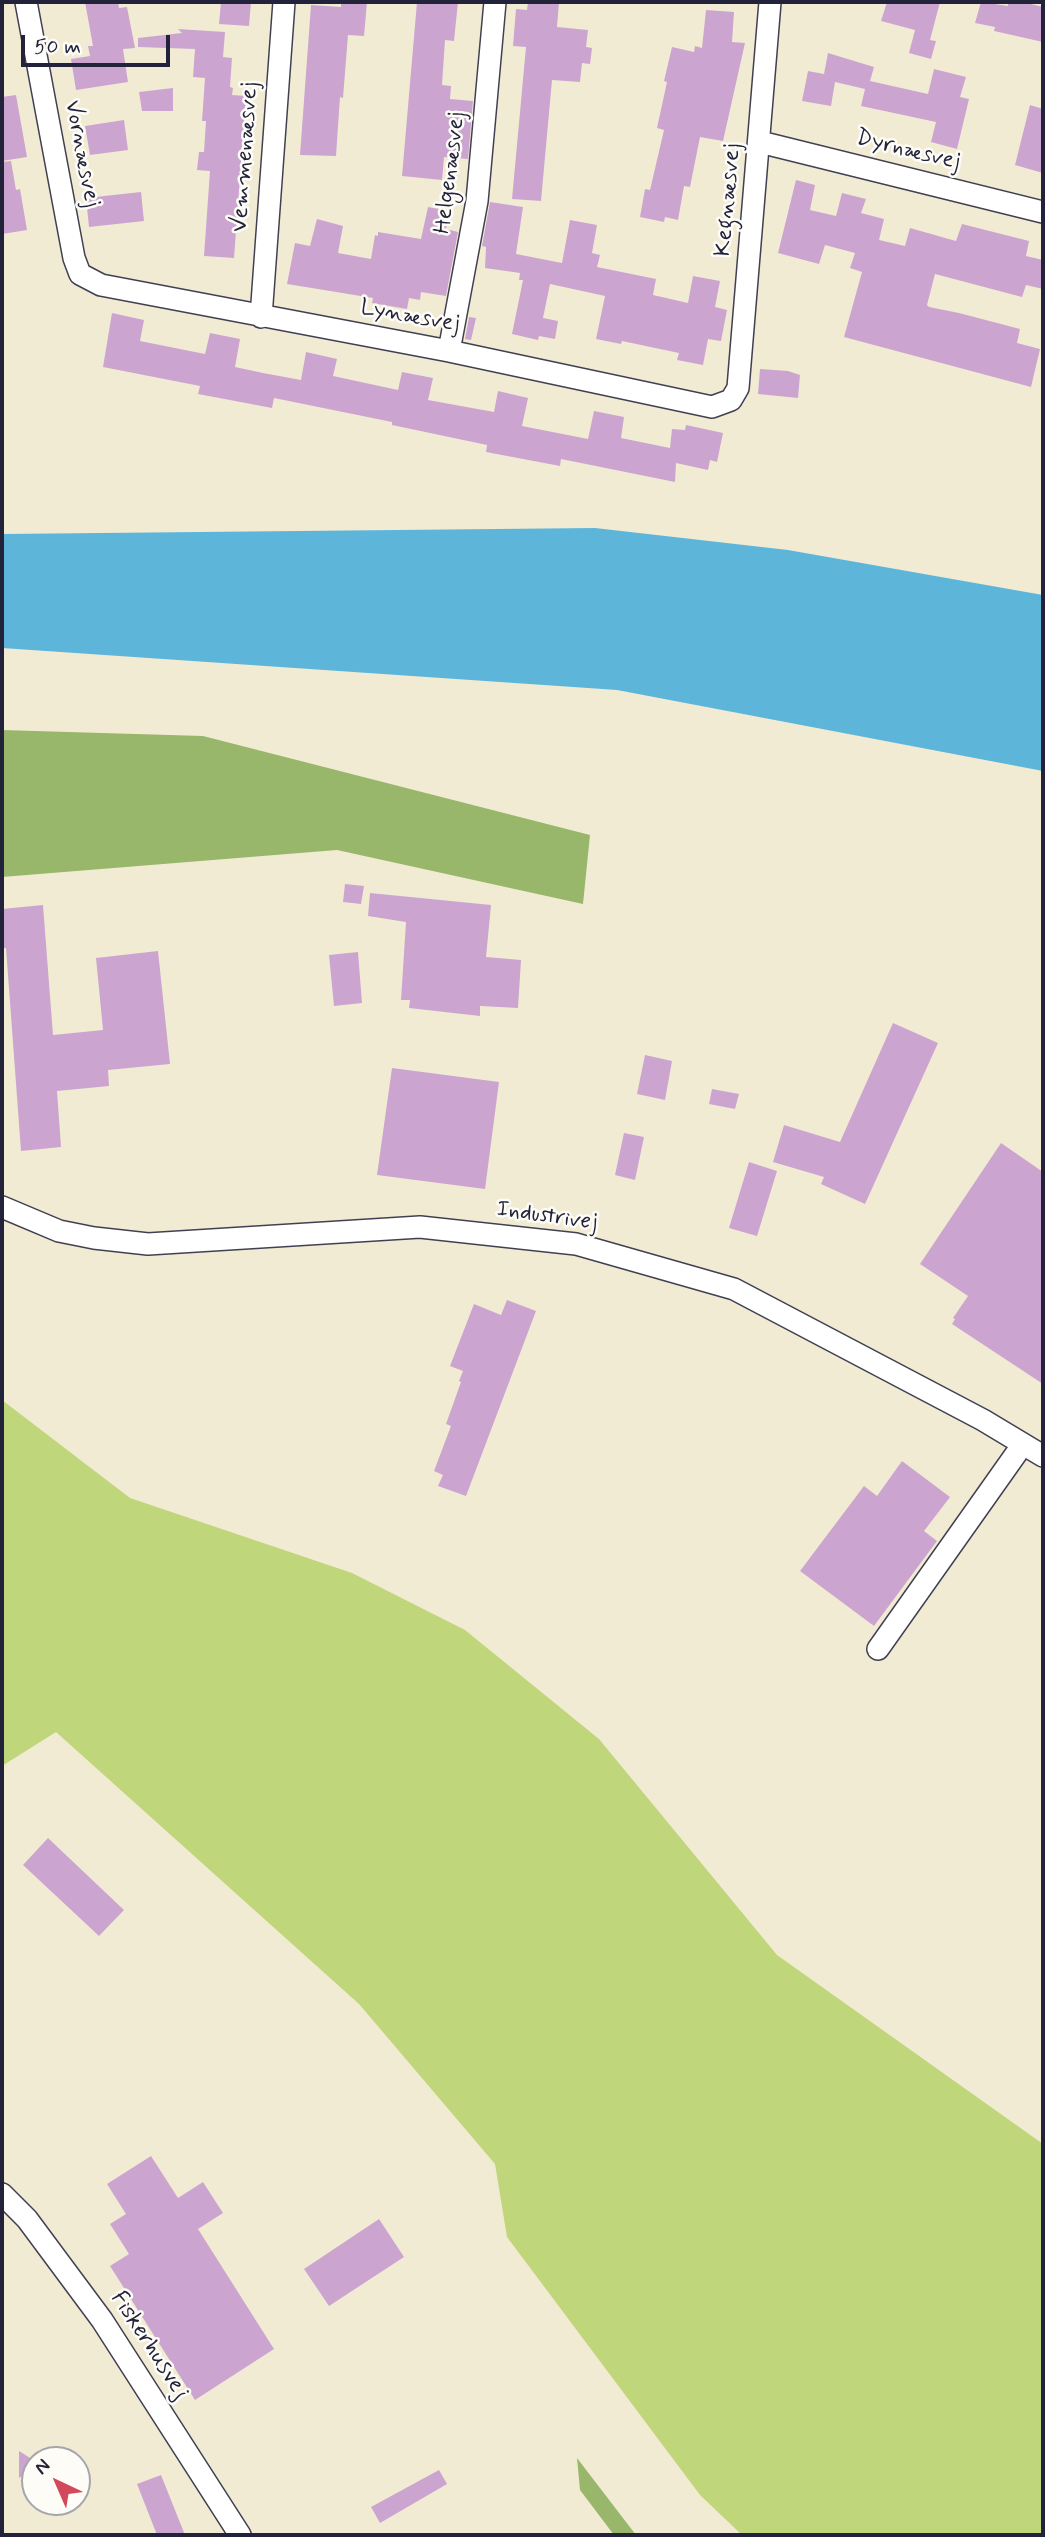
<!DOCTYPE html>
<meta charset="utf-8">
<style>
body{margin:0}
#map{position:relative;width:1045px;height:2537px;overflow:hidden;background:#f2ebd4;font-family:Mynerve,sans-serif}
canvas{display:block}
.frame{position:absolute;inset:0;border:4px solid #22223b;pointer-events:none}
.north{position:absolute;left:21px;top:2446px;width:70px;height:70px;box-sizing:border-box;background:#fdfcf7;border:2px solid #a5a5ac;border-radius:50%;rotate:316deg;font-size:19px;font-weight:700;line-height:28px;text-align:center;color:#22223b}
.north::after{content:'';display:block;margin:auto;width:24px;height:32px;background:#d1495b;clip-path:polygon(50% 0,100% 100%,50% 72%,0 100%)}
.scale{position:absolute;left:21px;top:35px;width:149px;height:32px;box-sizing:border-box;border:4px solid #22223b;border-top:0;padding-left:9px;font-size:21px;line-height:24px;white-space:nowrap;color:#22223b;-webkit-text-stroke:5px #fdfcf7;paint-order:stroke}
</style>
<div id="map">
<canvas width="1045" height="2537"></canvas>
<div class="frame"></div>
<div class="north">N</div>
<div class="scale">50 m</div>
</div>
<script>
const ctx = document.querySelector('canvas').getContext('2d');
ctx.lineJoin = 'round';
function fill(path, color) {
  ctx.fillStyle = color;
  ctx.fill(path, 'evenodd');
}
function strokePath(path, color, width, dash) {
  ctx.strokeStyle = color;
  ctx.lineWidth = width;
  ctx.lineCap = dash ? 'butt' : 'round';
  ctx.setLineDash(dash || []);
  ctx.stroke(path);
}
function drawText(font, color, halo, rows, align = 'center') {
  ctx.font = font + ' Mynerve,sans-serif';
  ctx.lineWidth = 5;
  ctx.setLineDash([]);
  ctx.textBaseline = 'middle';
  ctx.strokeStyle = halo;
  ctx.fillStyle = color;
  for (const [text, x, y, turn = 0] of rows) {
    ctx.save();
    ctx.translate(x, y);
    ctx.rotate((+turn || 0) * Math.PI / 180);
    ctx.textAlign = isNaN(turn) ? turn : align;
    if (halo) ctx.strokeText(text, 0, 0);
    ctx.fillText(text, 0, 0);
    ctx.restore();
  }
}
fill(new Path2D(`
 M2,1400L130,1498L352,1573L465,1630L599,1739L777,1955L1043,2144V2535H742L700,2495L507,2237L495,2164L359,2004L56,1732L2,1766Z`), '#c0d67a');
fill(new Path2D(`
 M2,730L203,736L590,835L583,904L337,850L2,877Z
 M577,2458L636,2535H614L580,2490Z`), '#98b76a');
fill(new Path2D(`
 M595,528L788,550L1043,595V771L617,690L2,648V534Z`), '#5db6da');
fill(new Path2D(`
 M85,2H118L119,8L127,7L135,48L123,49L128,82L76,90L71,59L90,56L88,46H93Z
 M221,2H251L249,26L219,24Z
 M341,2H367L364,36L348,35L343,98L340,97L336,156L300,155L311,5L341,7Z
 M417,2H458L454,41L445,40L442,85L451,86L450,99L473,101L468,159L444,157L442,180L402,176Z
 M528,2H559L557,27L588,30L586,47L592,48L590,64L582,63L580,82L552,80L541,201L512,199L526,47L513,46L516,9L527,10Z
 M887,2H940L930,40L936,41L931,59L909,53L915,30L881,21Z
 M981,2L1008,6V2H1023L1043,7V42L994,31L995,27L975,23Z
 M706,10L734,12L732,42L745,43L723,141L700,137L690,187L684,186L678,220L665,217L664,222L640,217L645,189L650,190L664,130L657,128L667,82L664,81L672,47L694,52L695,46L702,48Z
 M178,29L225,32L223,57L232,58L230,87L233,88L232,95L246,96L234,258L204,256L210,171L197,170L199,152H204L206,121H202L205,78L193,77L195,49L138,47V38L182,33Z
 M828,53L874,67L870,81L928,94L934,69L966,77L960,97L969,99L957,149L931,142L936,122L861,106L865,89L835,82L831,106L802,101L808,71L824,74Z
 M173,88V111H142L139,92Z
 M16,95L27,157L2,161V97Z
 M1030,105L1043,109V173L1015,165Z
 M124,120L128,150L90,155L85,126Z
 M11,161L16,190L20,189L27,230L2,234V162Z
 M796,180L815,185L810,210L836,216L842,193L866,199L861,213L884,219L879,240L905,246L910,228L956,241L962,224L1029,241L1026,256L1043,260V289L1026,285L1022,297L935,274L927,305L929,307L959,313L1020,329L1017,343L1040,349L1031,387L844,337L862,272L850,268L855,253L825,245L819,264L778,253Z
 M141,192L144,221L89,227L86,198Z
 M490,202L523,207L516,254L562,263L570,220L597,225L592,253L600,255L597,267L656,279L653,295L688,303L693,276L720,281L715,307L727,310L721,341L708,339L703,365L677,360L679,353L622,341L621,344L596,339L605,296L550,284L543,318L558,321L555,339L539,336L538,340L512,334L523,280H519L520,273L485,268L486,247L482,246Z
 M428,207L450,211L446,229L458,232L446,296L421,292L420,300L409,298L407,309L372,303L373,298L287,284L295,243L310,246L317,219L343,226L338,253L371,259L375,235L378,236V232L421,239Z
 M112,313L144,320L140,341L205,354L210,333L240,339L235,367L263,373L301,380L306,352L337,359L333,376L398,390L402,372L433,378L428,400L494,412L498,391L528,398L522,426L588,439L594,411L624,417L621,438L670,448L672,429L685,430L686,425L723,433L717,462L710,460L708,470L676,463L675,482L561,459L560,466L486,452L487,445L392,425V422L274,398L272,408L198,394L200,386L103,367Z
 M469,317L476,318L471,340L465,339Z
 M760,369L788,371L800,375L798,398L758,394Z
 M345,884L364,886L361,904L343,902Z
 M370,893L491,905L486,957L521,960L518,1008L480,1006V1016L409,1008L410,1000H401L406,922L368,916Z
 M43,905L53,1035L103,1030L96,958L158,951L170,1064L108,1070L109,1086L57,1091L61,1147L21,1151L6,948H2V909Z
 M358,952L362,1003L334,1006L329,955Z
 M893,1023L938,1043L865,1204L821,1184L824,1177L773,1162L784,1125L840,1142Z
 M645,1055L672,1061L665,1100L637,1094Z
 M392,1068L499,1082L485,1189L377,1175Z
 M712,1089L739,1094L735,1109L709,1104Z
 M624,1133L644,1137L635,1180L615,1175Z
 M1001,1143L1043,1172V1384L952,1324L955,1319L953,1318L968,1296L920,1264Z
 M749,1162L777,1171L757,1236L729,1228Z
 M507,1300L536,1311L466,1496L438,1486L443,1475L434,1471L451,1426L446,1424L461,1382L459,1381L463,1371L450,1366L474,1304L501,1315Z
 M902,1461L950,1497L924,1531L937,1541L874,1626L800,1571L864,1486L877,1496Z
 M48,1838L124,1910L99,1936L23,1865Z
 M151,2156L178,2198L203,2182L223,2213L198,2229L274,2349L195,2400L110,2266L129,2254L110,2224L126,2214L107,2184Z
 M379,2219L404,2257L329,2306L304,2269Z
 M19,2451L35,2461V2469L19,2478Z
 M439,2470L447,2484L380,2523L371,2507Z
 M161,2475L185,2535H157L137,2484Z`), '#cba5d0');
const minor = new Path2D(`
 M26,2L74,258L80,274L101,285L449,351L712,407L731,400L738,388L770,2
 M760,142L1043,212
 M261,317L284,2
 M449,351L477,201L495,2
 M2,1207L59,1231L94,1238L148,1244L420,1227L576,1244L734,1289L983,1420L1043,1456
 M878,1649L1023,1444
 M2,2194L27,2219L102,2320L240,2535`);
strokePath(minor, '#414052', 24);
strokePath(minor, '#fff', 21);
drawText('23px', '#22223b', '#fdfcf7', [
 ["Dyrnæsvej",908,151,14],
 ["Vornæsvej",81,154,79],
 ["Vemmenæsvej",246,157,-86],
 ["Helgenæsvej",451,173,-83],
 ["Kegnæsvej",729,200,-85],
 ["Lynæsvej",410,317,10],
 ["Industrivej",547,1217,8],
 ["Fiskerhusvej",149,2346,57]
]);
</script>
